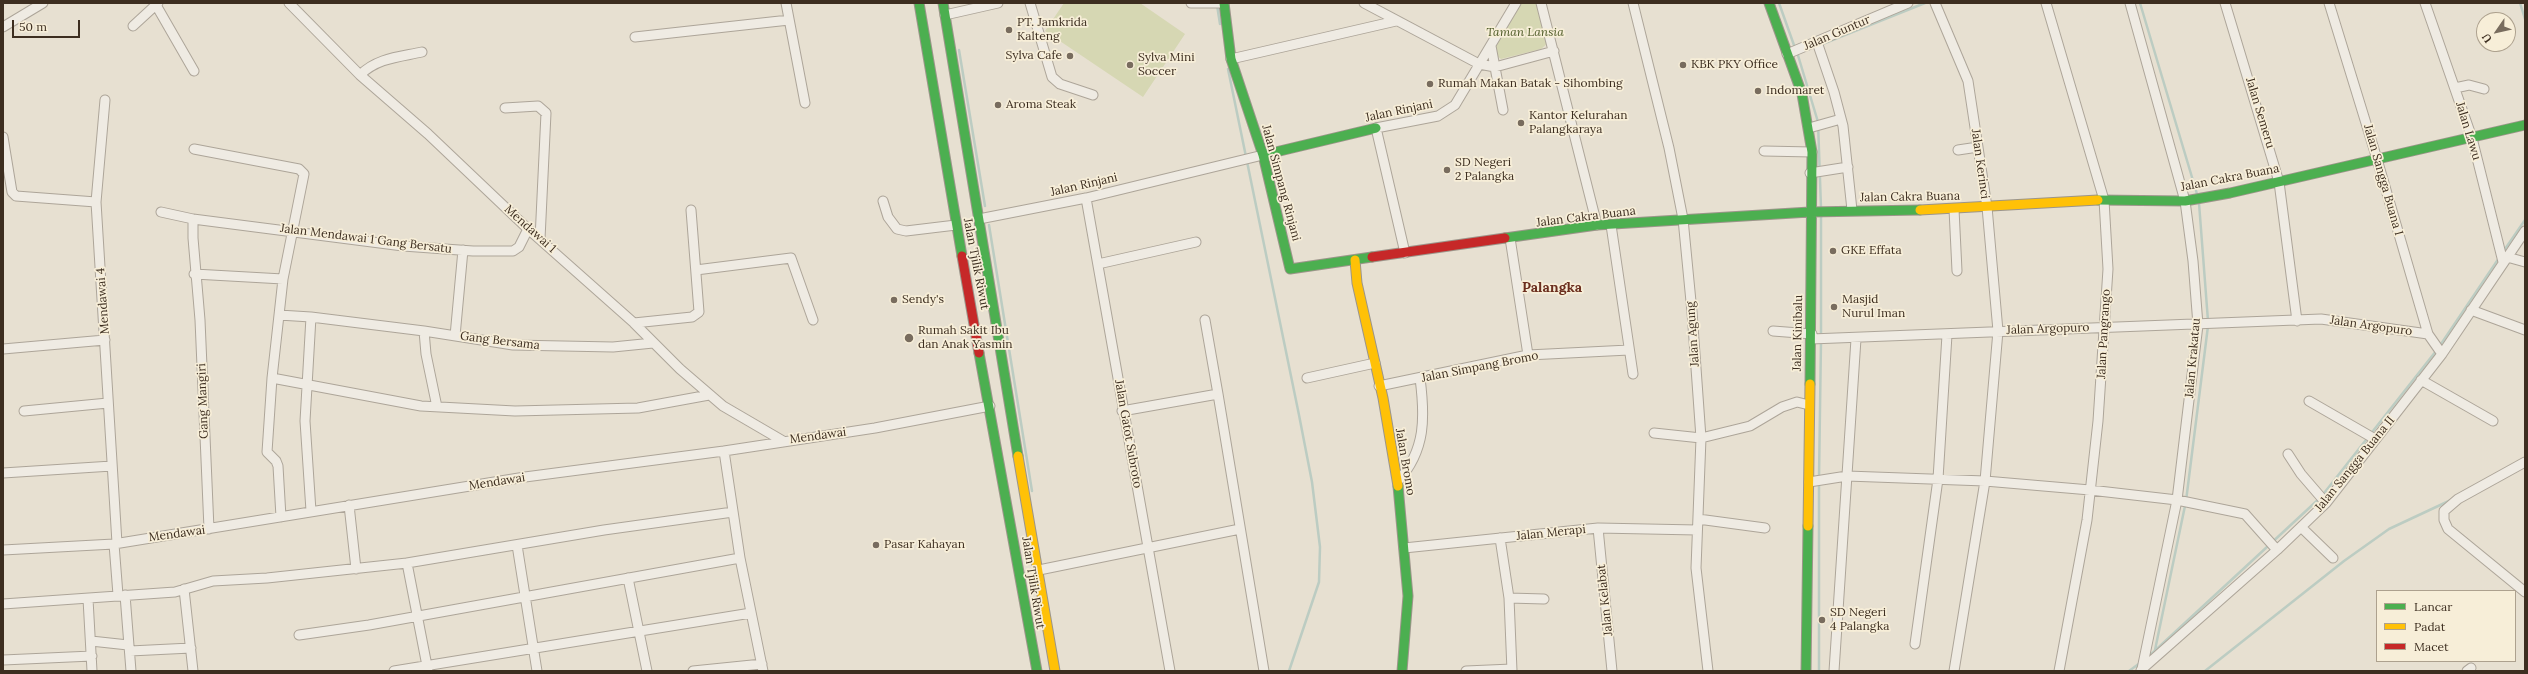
<!DOCTYPE html>
<style>
body{margin:0}
#map{position:relative;width:2528px;height:674px;overflow:hidden;background:#e7e0d1;font-family:Lora,serif}
canvas{display:block}
.frame{position:absolute;inset:0;border:4px solid #3d2e20;pointer-events:none}
.legend{position:absolute;left:2376px;top:590px;width:140px;height:72px;box-sizing:border-box;background:#f7eed8;border:1px solid #ada18e;margin:0;padding:5px 7px;list-style:none;font-size:12px;color:#3d2e20}
.legend li{display:flex;align-items:center;gap:8px;height:20px}
.legend b{width:20px;border:1px solid #ada18e}
.north{position:absolute;left:2476px;top:12px;width:40px;height:40px;box-sizing:border-box;background:#f7eed8;border:1px solid #ada18e;border-radius:50%;rotate:236deg;font-size:11px;font-weight:700;line-height:16px;text-align:center;color:#3d2e20}
.north::after{content:'';display:block;margin:auto;width:14px;height:18px;background:#786c5e;clip-path:polygon(50% 0,100% 100%,50% 72%,0 100%)}
.scale{position:absolute;left:12px;top:20px;width:68px;height:18px;box-sizing:border-box;border:2px solid #3d2e20;border-top:0;padding-left:5px;font-size:12px;line-height:14px;white-space:nowrap;color:#3d2e20;-webkit-text-stroke:3px #f7eed8;paint-order:stroke}
</style>
<div id="map">
<canvas width="2528" height="674"></canvas>
<div class="frame"></div>
<ul class="legend">
<li><b style="height:5px;background:#4caf50"></b>Lancar</li>
<li><b style="height:5px;background:#ffc107"></b>Padat</li>
<li><b style="height:5px;background:#c62828"></b>Macet</li>
</ul>
<div class="north">U</div>
<div class="scale">50 m</div>
</div>
<script>
const ctx = document.querySelector('canvas').getContext('2d');
ctx.lineJoin = 'round';
function fill(path, color) {
  ctx.fillStyle = color;
  ctx.fill(path, 'evenodd');
}
function strokePath(path, color, width, dash) {
  ctx.strokeStyle = color;
  ctx.lineWidth = width;
  ctx.lineCap = dash ? 'butt' : 'round';
  ctx.setLineDash(dash || []);
  ctx.stroke(path);
}
function drawText(font, color, halo, rows, align = 'center') {
  ctx.font = font + ' Lora,serif';
  ctx.lineWidth = 3.5;
  ctx.setLineDash([]);
  ctx.textBaseline = 'middle';
  ctx.strokeStyle = halo;
  ctx.fillStyle = color;
  for (const [text, x, y, turn = 0] of rows) {
    ctx.save();
    ctx.translate(x, y);
    ctx.rotate((+turn || 0) * Math.PI / 180);
    ctx.textAlign = isNaN(turn) ? turn : align;
    if (halo) ctx.strokeText(text, 0, 0);
    ctx.fillText(text, 0, 0);
    ctx.restore();
  }
}
fill(new Path2D(`
 M1064,3H1140L1185,34L1143,97L1045,31Z
 M1521,3H1537L1548,43L1541,49L1501,59L1497,56L1495,48Z`), '#d6d7b3');
strokePath(new Path2D(`
 M1779,3L1795,48
 M2140,3L2197,194
 M2520,3L2525,19
 M1217,5L1220,24
 M1820,45L1925,3
 M959,50L985,206
 M1797,52L1818,122L1821,208
 M1228,69L1299,415L1312,482L1320,547L1319,582L1289,671
 M2199,203L2208,321
 M989,225L1032,491
 M2503,252L2525,220
 M1821,336V215
 M2439,347L2499,258
 M1819,478L1821,341
 M1819,483V671
 M2155,650L2186,501L2208,326
 M2147,658L2321,497L2436,351
 M2129,671L2140,663
 M2205,671L2344,561L2389,529L2451,500`), '#bcccc2', 2.5);
const street = new Path2D(`
 M289,3L360,75L428,134L528,229L634,323L680,369L723,406L783,441
 M786,3L805,103
 M1030,3L1052,77L1060,84L1093,95
 M1191,3H1224
 M1364,3L1479,64L1495,67L1554,51
 M1541,3L1597,225
 M1633,3L1669,148L1683,219L1692,312L1701,438L1696,568L1708,671
 M1935,3L1968,81L1987,207L1998,331L1985,481L1954,671
 M2046,3L2104,200L2108,269L2098,421L2087,520L2059,671
 M2130,3L2185,201L2193,261L2198,325L2177,500L2142,669
 M2225,3L2279,182L2297,321
 M2329,3L2377,159L2428,334L2442,354
 M2425,3L2472,138L2503,262
 M156,5L194,71
 M945,15L998,3
 M133,26L158,3
 M3,27L43,3
 M635,37L789,20
 M1817,42L1834,92L1843,126L1852,210
 M1491,46L1503,110
 M1787,54L1908,3
 M1231,59L1396,21
 M360,75C377,58 399,57 422,52
 M2455,88L2469,85L2484,89
 M505,108L538,106L546,113L540,239
 M1809,128L1841,119
 M3,137L12,192L16,196L96,202L117,543
 M194,149L299,169L304,174L283,279L272,378L267,452L276,461L278,466L281,517
 M1958,150L1978,147
 M1764,151L1812,152
 M1810,173L1848,167
 M1086,198L1170,671
 M883,201L888,217L897,229L906,231L956,225
 M96,202L105,100
 M1954,209L1957,271
 M161,212L193,219L403,246L473,251H513L519,247L528,229
 M193,219V238L200,320L209,529
 M979,219L1086,198L1263,155
 M1611,225L1633,374
 M1510,238L1528,355
 M1405,253L1376,128L1438,116L1455,105L1516,3
 M2507,257L2525,262
 M1098,264L1196,242
 M696,270L791,258L813,320
 M194,274L283,279
 M2471,310L2525,330
 M279,315L311,317L424,331L513,345L613,347L653,343
 M1205,320L1218,394
 M634,323L692,317L699,312L691,210
 M424,331L426,354L437,407
 M1773,331L1812,334
 M455,336L463,250
 M1811,339L2321,319L2428,334
 M3,349L105,340
 M272,378L421,406L515,411L638,408L709,395
 M1307,378L1375,363
 M2421,380L2493,421
 M1379,386L1528,355L1629,350
 M2309,401L2375,439
 M24,411L108,403
 M1122,411L1218,394L1264,671
 M1654,433L1701,438L1750,426L1782,407L1797,402L1809,405
 M724,451L740,558L763,671
 M2288,454L2301,474L2326,503
 M2525,462L2458,499L2444,511V520L2448,529L2525,592
 M3,473L112,466
 M1398,481C1426,450 1425,417 1420,378
 M1809,482L1847,476L1985,481L2090,490L2177,500L2245,514L2277,550
 M349,505L356,569
 M311,511L305,421L311,317
 M1698,519L1765,528
 M2301,527L2333,558
 M1598,528L1612,671
 M1500,538L1509,598L1512,671
 M114,544L118,595
 M517,545L537,671
 M1404,548L1598,528L1697,530
 M3,550L114,544L525,477L724,451L875,428L990,406
 M407,563L428,671
 M1039,570L1240,529
 M628,578L647,671
 M184,589L193,671
 M125,595L131,671
 M1509,598L1544,599
 M88,599L92,671
 M3,604L175,592L213,581L267,578L407,563L604,530L733,512
 M299,635L369,625L740,558
 M91,641L128,645
 M1915,644L1938,479L1947,335
 M130,651L191,648
 M3,660L92,656
 M2141,670L2277,550L2326,503L2442,354L2525,231
 M394,671L751,613
 M693,671L762,664
 M1466,671L1512,669
 M1834,671L1856,339
 M2467,671L2471,668`);
const fast = new Path2D(`
 M919,3L962,256
 M943,3L1018,456
 M1224,3L1231,59L1263,155L1290,269L1372,257
 M1769,3L1802,94L1812,152L1810,384
 M1263,155L1376,128
 M2098,200L2185,201L2230,193L2525,125
 M1505,238L1597,225L1810,212L1920,210
 M979,353L1037,671
 M1398,486L1408,596L1402,671
 M1806,671L1808,526`);
const slow = new Path2D(`
 M1920,210L2098,200
 M1355,260L1357,283L1383,398L1398,486
 M1018,456L1055,671
 M1808,526L1810,384`);
const jam = new Path2D(`
 M962,256L979,353
 M1372,257L1505,238`);
strokePath(street, '#ada599', 11);
strokePath(fast, '#9c958a', 11);
strokePath(slow, '#9c958a', 11);
strokePath(jam, '#9c958a', 11);
strokePath(street, '#efebe3', 9);
strokePath(fast, '#4caf50', 9);
strokePath(slow, '#ffc107', 9);
strokePath(jam, '#c62828', 9);
for (const [x, y, r, color] of [
 [1009,30,4,"#786c5e"],
 [1070,56,4,"#786c5e"],
 [1130,65,4,"#786c5e"],
 [1683,65,4,"#786c5e"],
 [1430,84,4,"#786c5e"],
 [1758,91,4,"#786c5e"],
 [998,105,4,"#786c5e"],
 [1521,123,4,"#786c5e"],
 [1447,170,4,"#786c5e"],
 [1833,251,4,"#786c5e"],
 [894,300,4,"#786c5e"],
 [1834,307,4,"#786c5e"],
 [909,338,5,"#786c5e"],
 [876,545,4,"#786c5e"],
 [1822,620,4,"#786c5e"]
]) {
  const dot = new Path2D();
  dot.arc(x, y, r, 0, 2 * Math.PI);
  ctx.fillStyle = color;
  ctx.fill(dot);
  strokePath(dot, '#f7eed8', 1.5);
}
drawText('12px', '#3d2e20', '#f7eed8', [
 ["PT. Jamkrida",1017,23],
 ["Kalteng",1017,37],
 ["Sylva Cafe",1062,56,"right"],
 ["Sylva Mini",1138,58],
 ["Soccer",1138,72],
 ["KBK PKY Office",1691,65],
 ["Rumah Makan Batak - Sihombing",1438,84],
 ["Indomaret",1766,91],
 ["Aroma Steak",1006,105],
 ["Kantor Kelurahan",1529,116],
 ["Palangkaraya",1529,130],
 ["SD Negeri",1455,163],
 ["2 Palangka",1455,177],
 ["GKE Effata",1841,251],
 ["Sendy's",902,300],
 ["Masjid",1842,300],
 ["Nurul Iman",1842,314],
 ["Rumah Sakit Ibu",918,331],
 ["dan Anak Yasmin",918,345],
 ["Pasar Kahayan",884,545],
 ["SD Negeri",1830,613],
 ["4 Palangka",1830,627]
], 'left');
drawText('italic 12px', '#4d5a26', '#f7eed8', [
 ["Taman Lansia",1525,33]
]);
drawText('12px', '#3d2e20', '#f7eed8', [
 ["Jalan Guntur",1837,33,-23],
 ["Jalan Rinjani",1399,111,-12],
 ["Jalan Semeru",2260,113,73],
 ["Jalan Lawu",2468,131,73],
 ["Jalan Kerinci",1980,164,82],
 ["Jalan Cakra Buana",2230,178,-11],
 ["Jalan Sangga Buana I",2383,180,74],
 ["Jalan Simpang Rinjani",1281,183,75],
 ["Jalan Rinjani",1084,185,-13],
 ["Jalan Cakra Buana",1910,197,-1],
 ["Jalan Cakra Buana",1586,217,-7],
 ["Mendawai 1",530,229,42],
 ["Jalan Mendawai 1 Gang Bersatu",366,239,7],
 ["Jalan Tjilik Riwut",976,264,79],
 ["Mendawai 4",103,301,-94],
 ["Jalan Argopuro",2371,326,8],
 ["Jalan Argopuro",2048,329,-2],
 ["Jalan Kinibalu",1798,333,-89],
 ["Jalan Agung",1693,334,-94],
 ["Jalan Pangrango",2104,334,-87],
 ["Gang Bersama",500,341,7],
 ["Jalan Krakatau",2193,358,-85],
 ["Jalan Simpang Bromo",1480,367,-11],
 ["Gang Mangiri",203,401,-92],
 ["Jalan Gatot Subroto",1128,434,80],
 ["Mendawai",818,436,-8],
 ["Jalan Bromo",1405,462,80],
 ["Jalan Sangga Buana II",2355,464,-51],
 ["Mendawai",497,482,-9],
 ["Jalan Merapi",1551,533,-6],
 ["Mendawai",177,534,-8],
 ["Jalan Tjilik Riwut",1033,583,81],
 ["Jalan Kelabat",1605,600,-96]
]);
drawText('bold 14px', '#6b2e1e', '#f7eed8', [
 ["Palangka",1552,288]
]);
</script>
